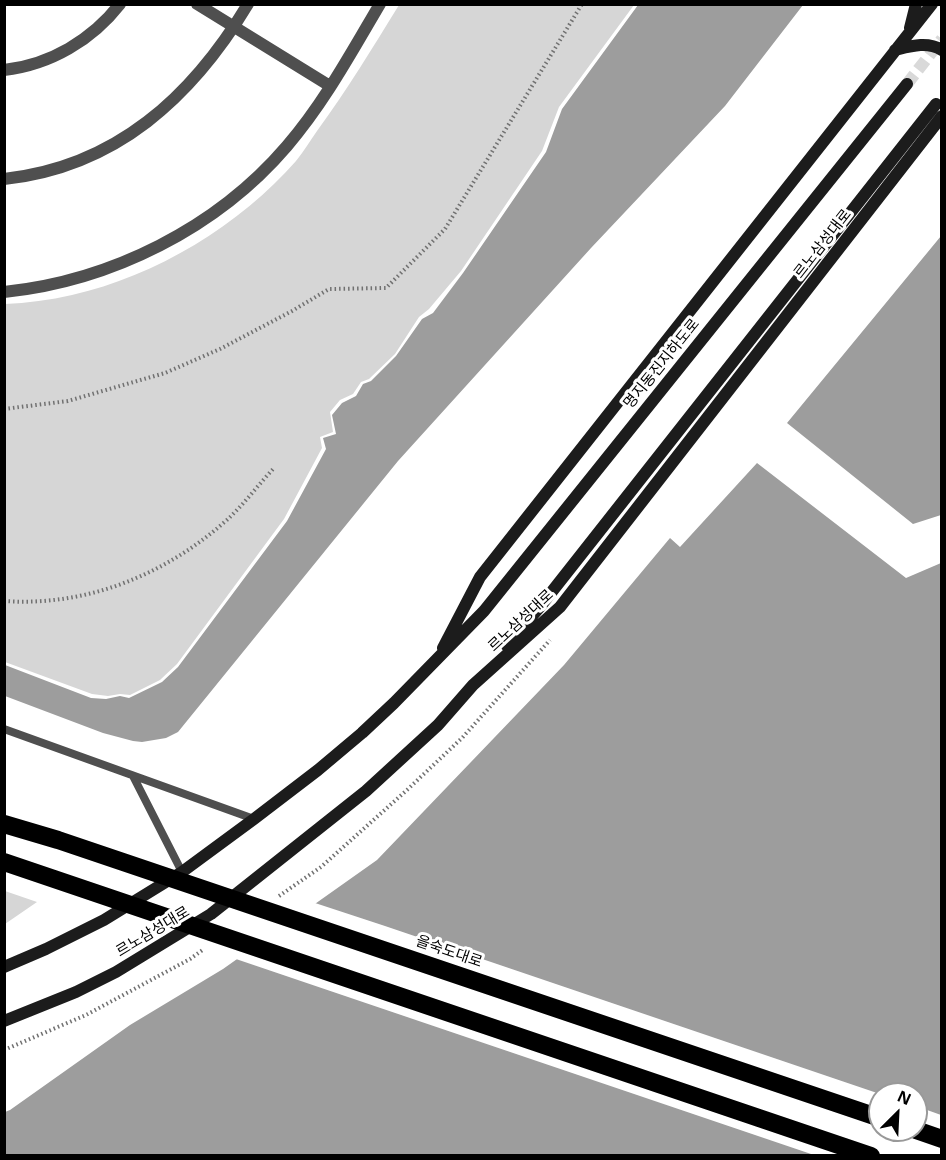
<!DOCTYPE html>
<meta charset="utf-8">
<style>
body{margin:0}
#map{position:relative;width:946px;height:1160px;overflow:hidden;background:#fff;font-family:"Open Sans",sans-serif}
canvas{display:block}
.frame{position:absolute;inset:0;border:6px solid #000;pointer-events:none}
.north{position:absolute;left:868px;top:1082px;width:60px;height:60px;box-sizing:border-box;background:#fff;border:2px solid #999;border-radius:50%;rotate:24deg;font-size:16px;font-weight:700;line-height:24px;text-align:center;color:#000}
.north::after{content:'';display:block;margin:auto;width:21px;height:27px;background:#000;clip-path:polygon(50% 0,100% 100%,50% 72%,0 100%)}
</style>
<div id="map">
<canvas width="946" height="1160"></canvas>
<div class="frame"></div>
<div class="north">N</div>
</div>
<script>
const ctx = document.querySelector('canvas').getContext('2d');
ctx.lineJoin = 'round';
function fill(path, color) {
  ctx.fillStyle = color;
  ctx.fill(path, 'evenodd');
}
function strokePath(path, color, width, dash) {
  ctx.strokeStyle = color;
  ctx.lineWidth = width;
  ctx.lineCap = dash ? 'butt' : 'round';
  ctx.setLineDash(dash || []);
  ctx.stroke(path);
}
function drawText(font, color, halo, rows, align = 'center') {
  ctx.font = font + ' "Open Sans","Noto Sans KR",sans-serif';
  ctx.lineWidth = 6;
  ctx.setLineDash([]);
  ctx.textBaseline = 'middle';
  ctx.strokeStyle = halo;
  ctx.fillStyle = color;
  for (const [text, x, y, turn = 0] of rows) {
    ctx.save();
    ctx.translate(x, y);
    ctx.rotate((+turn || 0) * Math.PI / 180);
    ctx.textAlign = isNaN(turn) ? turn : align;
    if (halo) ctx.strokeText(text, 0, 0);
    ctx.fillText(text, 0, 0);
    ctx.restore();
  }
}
fill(new Path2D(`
 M399,5H634L559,107L542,151L461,271L429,309L419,317L395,354L369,379L361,382L353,394L340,400L330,412L333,432L320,437L322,448L284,519L177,664L160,680L130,695L120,694L108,696L92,694L5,662V304C27,303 50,300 72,295C156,276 240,225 296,161C304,151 310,141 317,131C347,90 373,47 399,5Z
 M5,891L37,902L5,924Z`), '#d6d6d6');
fill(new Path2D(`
 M638,5H803L725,106L591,248L398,461L178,732L166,738L142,742L133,741L103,733L5,696V665L91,698L106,699L120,696L129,698L162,682L178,667L287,521L326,449L323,438L336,434L332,415L342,403L356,396L363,384L371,381L396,356L422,319L433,313L463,273L546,152L562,109Z
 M941,236V515L913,524L787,423Z
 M757,463L906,578L941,563V1155L5,1156V1112L10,1110L130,1025L223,969L377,860L564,665L670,538L680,547ZM880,1094H916V1130H880Z`), '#9d9d9d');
fill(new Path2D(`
 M312,902L385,926L880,1094V1130H916V1106L941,1115V1155H814L233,958Z`), '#fff');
strokePath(new Path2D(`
 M907,84L942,39`), '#d9d9d9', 12, [12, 6]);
strokePath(new Path2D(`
 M4,409L68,401L165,373L220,349L292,311L329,289L386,288L445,229L582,4
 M4,601C87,607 167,574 228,519C244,504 259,484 274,468
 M279,896L321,867L408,789L462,738L550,640
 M4,1050L86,1015L190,959L204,949`), '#717171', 4, [1.5, 3]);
strokePath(new Path2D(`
 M4,729L254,819
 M133,776L182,872`), '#4f4f4f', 8);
strokePath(new Path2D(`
 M197,4L330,86
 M4,70C50,65 92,40 120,4
 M4,179C116,167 192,97 248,4
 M4,292C111,281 217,228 287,146C324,103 351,53 380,4`), '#4f4f4f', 12);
strokePath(new Path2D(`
 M910,28L916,4
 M895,50C911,46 927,41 942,50
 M507,646L539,608L936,104
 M443,648L480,577L932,4
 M4,967L46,949L104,920L182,872L254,819L318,770L362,733L394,703L484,611L907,84
 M4,1021L76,992L116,972L211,914L366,791L438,725L473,685L560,607L942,116`), '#1c1c1c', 12);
strokePath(new Path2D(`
 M4,824L58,840L880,1118
 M4,862L871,1156
 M916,1130L942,1139`), '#000', 18);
drawText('15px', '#000', '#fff', [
 ["르노삼성대로",823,244,-52],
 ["명지동진지하도로",662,364,-51],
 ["르노삼성대로",521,621,-43],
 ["르노삼성대로",153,932,-31],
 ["을숙도대로",449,952,19]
]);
</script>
